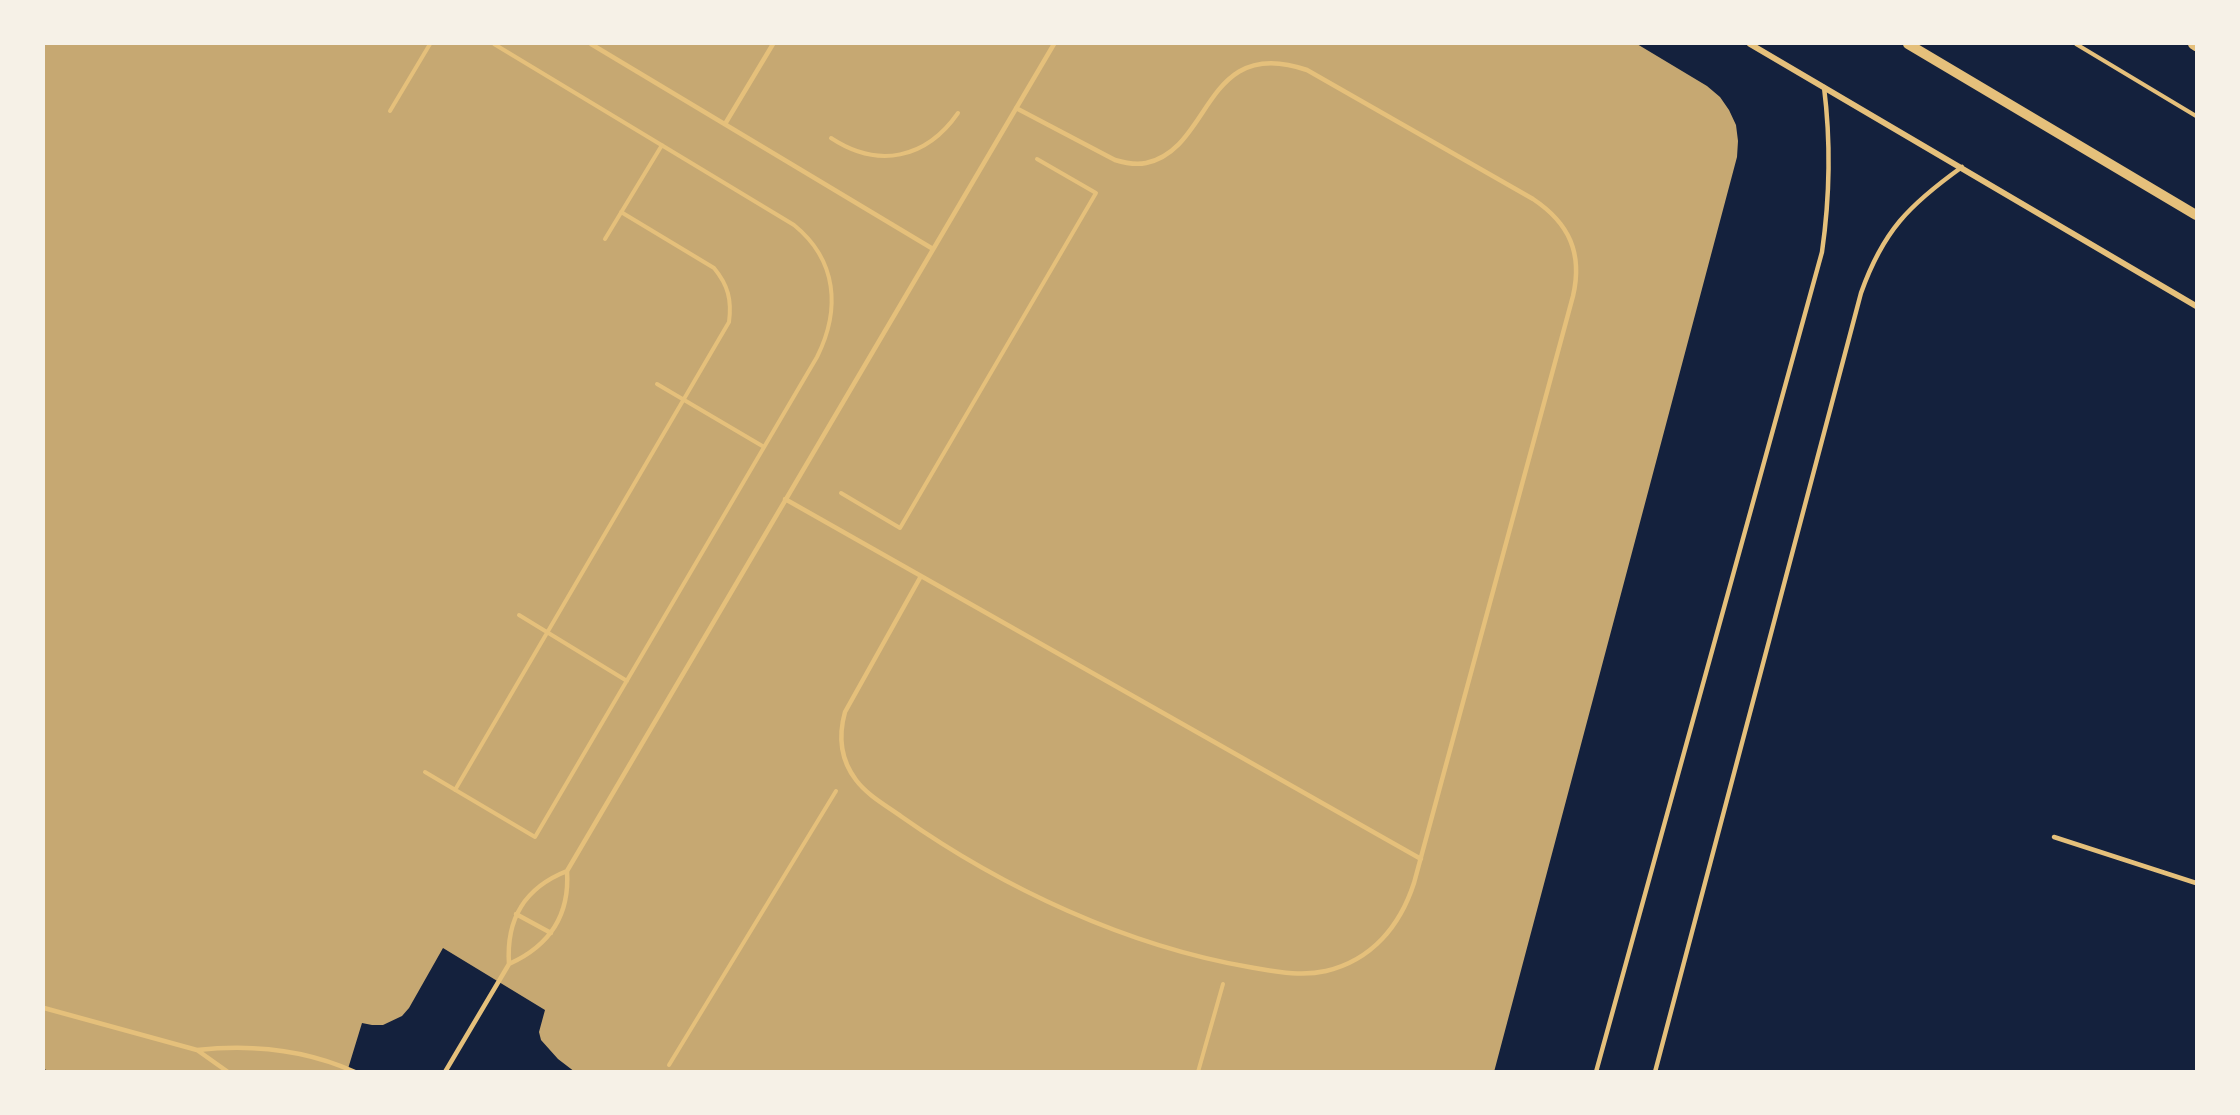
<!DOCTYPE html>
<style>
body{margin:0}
#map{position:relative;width:2240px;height:1115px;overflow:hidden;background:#14213d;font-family:Georgia,serif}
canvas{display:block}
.frame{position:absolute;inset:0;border:45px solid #f6f1e7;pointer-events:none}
</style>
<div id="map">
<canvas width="2240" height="1115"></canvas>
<div class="frame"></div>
</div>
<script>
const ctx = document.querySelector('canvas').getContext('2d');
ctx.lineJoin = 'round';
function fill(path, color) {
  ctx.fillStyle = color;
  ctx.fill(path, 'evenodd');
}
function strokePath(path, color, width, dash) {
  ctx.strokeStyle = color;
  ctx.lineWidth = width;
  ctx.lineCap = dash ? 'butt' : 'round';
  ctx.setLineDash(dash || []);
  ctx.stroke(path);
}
fill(new Path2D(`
 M44,44H1637L1707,86L1720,97L1729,110L1736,125L1738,141L1737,157L1494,1072H575L558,1059L541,1040L539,1032L545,1010L443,948L409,1008L402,1016L383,1025H372L362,1023L347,1072H51L44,1069Z`), '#c6a872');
strokePath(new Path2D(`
 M2076,44L2196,116
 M390,111L430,44
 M831,138C878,169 926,159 958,113
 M605,239L662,145
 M657,384L764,447
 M841,493L900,528L1096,193L1037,159
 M519,615L627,681
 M425,772L535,837L817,357C841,309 837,260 794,225L494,44
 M455,790L729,322C732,300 728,285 714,268L621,212
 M669,1065L836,791
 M1198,1072L1223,984`), '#e5c07b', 4);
strokePath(new Path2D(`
 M591,44L933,249
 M725,124L773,44
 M785,499L1421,859
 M921,576L845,712C838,737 840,759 856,780C868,796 887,806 902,817C1003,888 1127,946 1249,967C1274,971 1300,977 1326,971C1372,960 1400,926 1414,883L1573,296C1583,253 1569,223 1533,199L1307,70C1203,34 1213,149 1146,163C1136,165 1125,163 1115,160L1016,108
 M2054,837L2196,883
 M516,914L551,933
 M509,964C506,919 524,888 567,871
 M44,1008L197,1050L228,1072
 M197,1050C252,1044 304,1049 355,1072
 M445,1072L509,964C549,946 570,916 567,871L1054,44
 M1596,1072L1822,252C1830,196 1831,143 1824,87
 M1655,1072L1861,293C1883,231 1909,205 1962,167`), '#e5c07b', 4.5);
strokePath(new Path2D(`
 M1750,44L2196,306`), '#e5c07b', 6);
strokePath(new Path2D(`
 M1908,44L2196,215
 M2193,44L2196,46`), '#e5c07b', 10);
</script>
